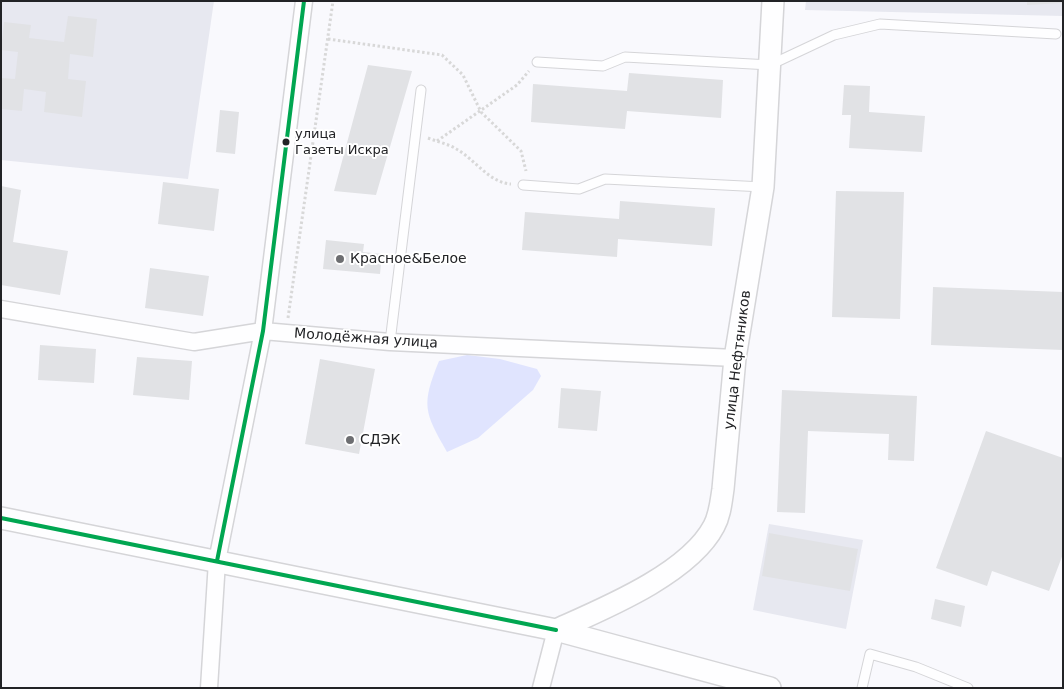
<!DOCTYPE html>
<meta charset="utf-8">
<style>
body{margin:0}
#map{position:relative;width:1064px;height:689px;overflow:hidden;background:#f9f9fd;font-family:"DejaVu Sans",sans-serif}
canvas{display:block}
.frame{position:absolute;inset:0;border:2px solid #222326;pointer-events:none}
</style>
<div id="map">
<canvas width="1064" height="689"></canvas>
<div class="frame"></div>
</div>
<script>
const ctx = document.querySelector('canvas').getContext('2d');
ctx.lineJoin = 'round';
function fill(path, color) {
  ctx.fillStyle = color;
  ctx.fill(path, 'evenodd');
}
function strokePath(path, color, width, dash) {
  ctx.strokeStyle = color;
  ctx.lineWidth = width;
  ctx.lineCap = dash ? 'butt' : 'round';
  ctx.setLineDash(dash || []);
  ctx.stroke(path);
}
function drawText(font, color, halo, rows, align = 'center') {
  ctx.font = font + ' "DejaVu Sans",sans-serif';
  ctx.lineWidth = 4;
  ctx.setLineDash([]);
  ctx.textBaseline = 'middle';
  ctx.strokeStyle = halo;
  ctx.fillStyle = color;
  for (const [text, x, y, turn = 0] of rows) {
    ctx.save();
    ctx.translate(x, y);
    ctx.rotate((+turn || 0) * Math.PI / 180);
    ctx.textAlign = isNaN(turn) ? turn : align;
    if (halo) ctx.strokeText(text, 0, 0);
    ctx.fillText(text, 0, 0);
    ctx.restore();
  }
}
fill(new Path2D(`
 M1,1H214L188,179L1,160Z
 M806,1H1063V16L805,10Z
 M769,524L863,540L846,629L753,610Z`), '#e7e8f0');
fill(new Path2D(`
 M467,355L500,359L537,369L541,376L533,390L478,438L447,452C424,412 421,405 439,361Z`), '#e0e4fe');
fill(new Path2D(`
 M1027,1H1063V3L1027,5Z
 M68,16L97,19L93,57L70,54L68,79L86,81L82,117L44,112L46,92L24,89L22,111L1,109V78L15,79L18,52L1,50L4,22L31,25L29,38L64,42Z
 M368,65L412,71L376,195L334,191Z
 M629,73L723,80L721,118L627,111L625,129L531,122L533,84L627,91Z
 M844,85L870,86L869,112L925,116L922,152L849,148L851,115H842Z
 M220,110L239,112L235,154L216,152Z
 M163,182L219,189L214,231L158,224Z
 M1,186L21,190L13,242L68,251L60,295L1,285Z
 M836,191L904,192L900,319L832,317Z
 M620,201L715,208L712,246L618,239L617,257L522,250L525,212L619,219Z
 M326,240L364,244L363,252L382,254L380,274L323,269Z
 M150,268L209,276L203,316L145,308Z
 M933,287L1063,292V350L931,345Z
 M40,345L96,349L94,383L38,380Z
 M137,357L192,361L189,400L133,395Z
 M320,359L375,369L359,454L305,444Z
 M561,388L601,391L597,431L558,428Z
 M782,390L917,396L914,461L888,460L889,434L808,431L805,513L777,512Z
 M986,431L1063,458V554L1049,591L992,571L987,586L936,568Z
 M769,533L858,549L850,591L762,576Z
 M935,599L965,606L961,627L931,619Z`), '#e1e2e5');
const service = new Path2D(`
 M537,62L603,66L625,57L770,65L834,35L880,24L1056,34
 M523,185L579,189L605,179L763,187
 M390,342L421,90
 M862,688L870,654L916,667L968,688`);
const minor = new Path2D(`
 M1,309L194,342L263,331L390,342L735,358
 M209,688L217,561L263,331L304,1
 M541,688L556,630`);
const tertiary = new Path2D(`
 M1,518L556,630L770,688
 M556,630C603,609 689,574 714,526C720,515 721,502 723,489L735,358L763,187L773,1`);
strokePath(service, '#d5d5d8', 11);
strokePath(minor, '#d5d5d8', 19);
strokePath(tertiary, '#d5d5d8', 24);
strokePath(new Path2D(`
 M328,39L442,55L463,75L481,112L521,151L526,171
 M428,138C438,142 449,144 458,150C475,160 490,183 511,184
 M437,141L517,85L529,71
 M288,318L333,1`), '#d8d8d8', 3, [2.5, 2.5]);
strokePath(service, '#fefeff', 9);
strokePath(minor, '#fefeff', 16);
strokePath(tertiary, '#fefeff', 21);
strokePath(new Path2D(`
 M1,518L556,630
 M217,561L263,331L304,1`), '#00a651', 4);
for (const [x, y, r, color] of [
 [286,142,4.5,"#222326"],
 [340,259,5,"#6d6e71"],
 [350,440,5,"#6d6e71"]
]) {
  const dot = new Path2D();
  dot.arc(x, y, r, 0, 2 * Math.PI);
  ctx.fillStyle = color;
  ctx.fill(dot);
  strokePath(dot, '#fff', 2);
}
drawText('13px', '#222326', '#fff', [
 ["улица",295,135],
 ["Газеты Искра",295,151]
], 'left');
drawText('14px', '#222326', '#fff', [
 ["Красное&Белое",350,259],
 ["СДЭК",360,440]
], 'left');
drawText('14px', '#222326', '#fff', [
 ["Молодёжная улица",366,339,4],
 ["улица Нефтяников",738,360,-83]
]);
</script>
